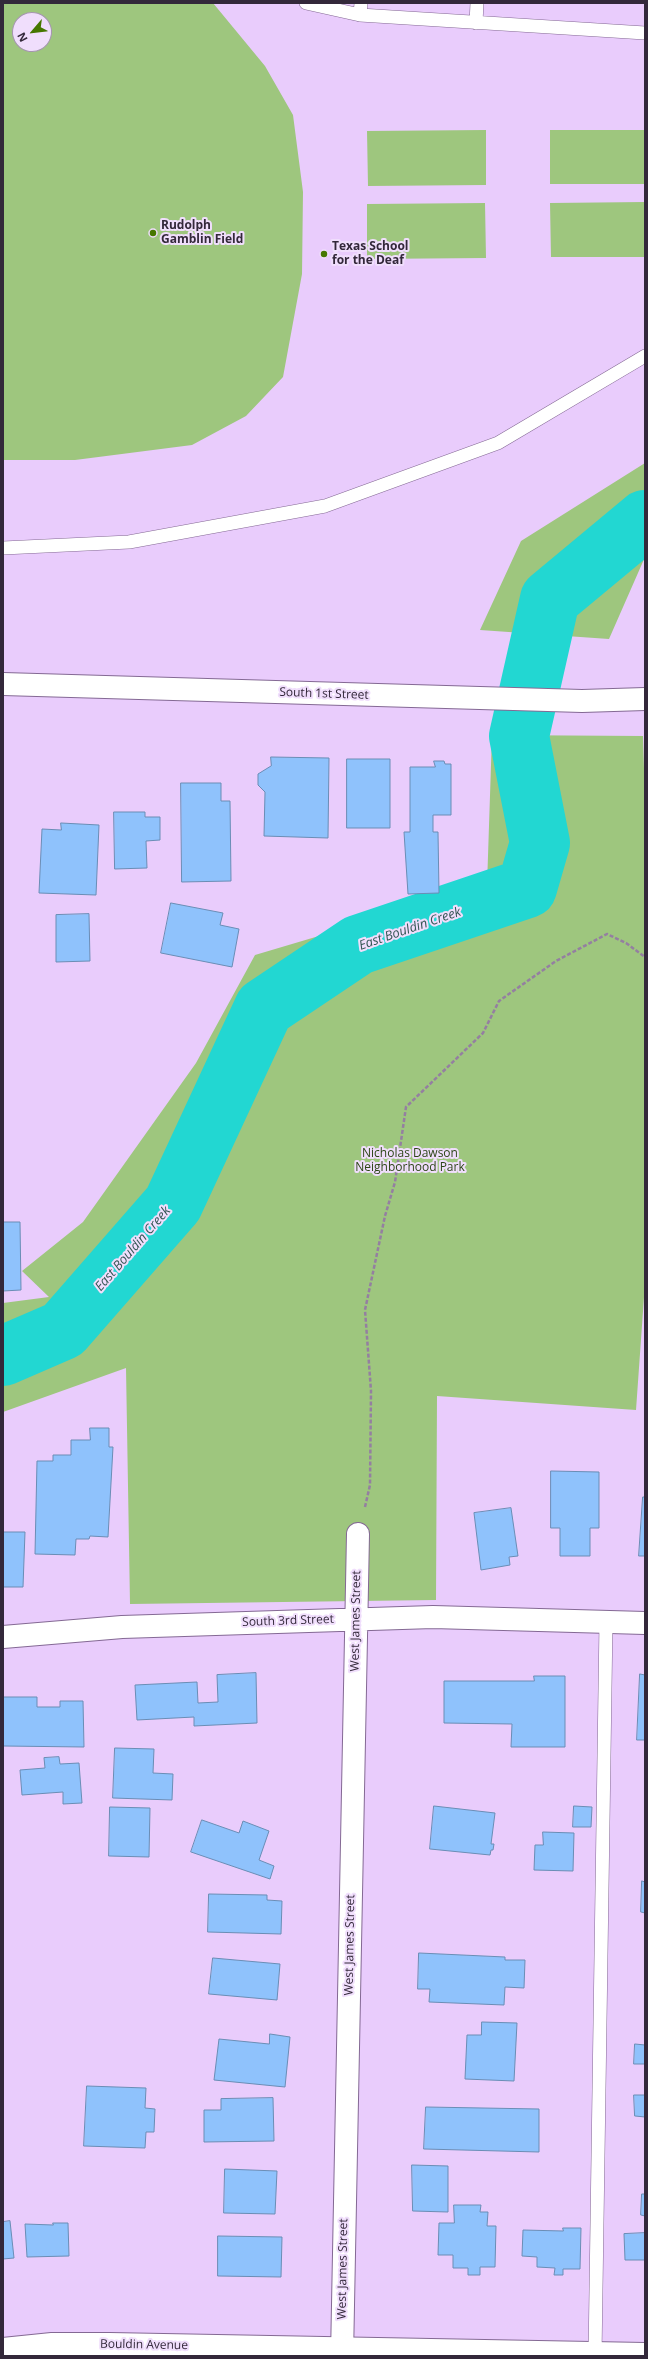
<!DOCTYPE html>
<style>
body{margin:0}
#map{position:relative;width:648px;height:2359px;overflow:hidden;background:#e9ccfc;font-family:"Open Sans",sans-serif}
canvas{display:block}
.frame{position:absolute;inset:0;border:4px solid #33283a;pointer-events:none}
.north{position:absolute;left:12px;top:12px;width:40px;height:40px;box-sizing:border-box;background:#f0defc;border:1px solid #a495ae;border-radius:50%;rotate:242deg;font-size:11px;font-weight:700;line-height:16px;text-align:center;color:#33283a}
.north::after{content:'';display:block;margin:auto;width:14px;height:18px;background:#467700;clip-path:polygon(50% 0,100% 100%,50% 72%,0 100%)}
</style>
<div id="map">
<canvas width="648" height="2359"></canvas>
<div class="frame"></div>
<div class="north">N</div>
</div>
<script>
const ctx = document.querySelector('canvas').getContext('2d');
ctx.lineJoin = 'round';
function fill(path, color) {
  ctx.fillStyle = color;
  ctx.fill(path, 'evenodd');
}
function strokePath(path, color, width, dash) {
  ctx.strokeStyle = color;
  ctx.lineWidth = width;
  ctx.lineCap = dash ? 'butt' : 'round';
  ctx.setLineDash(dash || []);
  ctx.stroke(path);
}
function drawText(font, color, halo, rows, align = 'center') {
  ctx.font = font + ' "Open Sans",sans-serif';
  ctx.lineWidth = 4;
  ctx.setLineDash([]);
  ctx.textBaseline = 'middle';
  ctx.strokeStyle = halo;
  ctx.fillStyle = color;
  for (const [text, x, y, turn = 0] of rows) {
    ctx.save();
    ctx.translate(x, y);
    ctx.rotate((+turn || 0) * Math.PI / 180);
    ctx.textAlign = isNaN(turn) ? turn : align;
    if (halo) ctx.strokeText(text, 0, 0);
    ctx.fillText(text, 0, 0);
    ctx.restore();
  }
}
fill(new Path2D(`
 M3,3H213L265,66L293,115L303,192L302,274L283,377L246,416L192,445L75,460H3ZM20,20H44V44H20Z
 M486,130V185L368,186L367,131Z
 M550,130H645V184H550Z
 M645,202V257H551L550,203Z
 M485,203L486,258L367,259V204Z
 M645,463V557L609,639L480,630L521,541Z
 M492,735L643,736L645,801V1283L636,1410L437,1396L436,1600L130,1604L126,1368L3,1412V1303L49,1297L22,1271L83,1222L196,1063L255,955L487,886Z`), '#9ec67e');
strokePath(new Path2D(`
 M3,1356L63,1330L173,1204L264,1008L358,945L527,888L540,843L519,736L550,599L645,520`), '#22d7d2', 60);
const building = new Path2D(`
 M271,757L329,758L328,838L264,836L265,792L258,785V774L271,766Z
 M347,759H390V828H347Z
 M434,761H444L445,764H451V815H433V832H438L439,893L408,894L404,832H410V767H435Z
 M181,783H221V801H230L231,881L182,882Z
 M114,812H145V817H160V840L146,841L147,868L115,869Z
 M61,823L99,825L96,895L39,893L42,829L61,830Z
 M171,903L223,913L220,925L239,929L232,967L161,953Z
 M89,914L90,961L56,962V915Z
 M3,1222H20L21,1290L3,1291Z
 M90,1428H109V1447H113L108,1537L90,1536L89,1539H76L75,1555L35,1554L37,1461H53V1455H71V1440H90Z
 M551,1471L599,1472V1528H590V1556H560V1528H551Z
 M643,1497H645V1556H639Z
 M511,1508L518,1556L509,1557L510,1565L481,1570L474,1513Z
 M3,1532H25L23,1587H3Z
 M256,1673L257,1723L194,1726V1717L137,1720L135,1685L197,1682L198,1703L218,1702L217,1675Z
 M640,1674L645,1675V1740H637Z
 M534,1676H565V1747H511L512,1724L444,1723V1681H534Z
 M3,1697H37V1707H60V1701H83L84,1747L3,1746Z
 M115,1748L154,1749L153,1773L173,1774L172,1800L113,1798Z
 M59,1757L60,1764L79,1763L82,1803L63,1804V1792L22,1795L20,1770L45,1768L44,1758Z
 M434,1806L495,1813L491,1844H494L493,1850H491L490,1855L430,1849Z
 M574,1806L592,1807L591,1827H573Z
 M110,1807L150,1808L149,1857L109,1856Z
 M202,1820L239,1833L243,1821L269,1831L259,1860L274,1866L270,1879L191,1852Z
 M543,1832L574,1833L573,1871L534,1870L535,1845H543Z
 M642,1881L645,1882V1913L641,1912Z
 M209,1894L267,1895V1900L282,1901L281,1934L208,1932Z
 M419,1953L505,1957V1960H525L524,1988L505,1987L504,2005L429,2002L430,1989H418Z
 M213,1958L280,1964L277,2000L209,1994Z
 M482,2022L517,2023L514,2081L465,2079L467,2035H481Z
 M270,2034L290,2037L285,2087L214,2080L219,2039L269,2044Z
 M635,2044L645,2045V2064H634Z
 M87,2086L146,2088L145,2108L155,2109L154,2132H146L145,2148L84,2146Z
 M634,2095H645V2117L635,2116Z
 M273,2098L274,2141L204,2142V2110H221V2099Z
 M426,2107L539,2109V2152L424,2149Z
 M412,2165L448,2166V2212L413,2211Z
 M225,2169L277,2171L275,2214L224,2213Z
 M642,2194H645V2216L641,2215Z
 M454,2205H481L480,2212H488L487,2226H496L495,2267H480V2275H468V2268H453V2255H438L439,2223H454Z
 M10,2221L14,2258L3,2259V2222Z
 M53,2223H68L69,2256L27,2257L25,2224L53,2225Z
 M563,2228H581L580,2269H563V2275H554L555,2268L537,2267V2257L522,2256L523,2230L563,2231Z
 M645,2233V2260H625L624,2234Z
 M218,2236L282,2237L281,2277L218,2276Z`);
fill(building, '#8fc2fc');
strokePath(building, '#6a8db5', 1);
const service = new Path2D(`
 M306,3L360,15L361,3
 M360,15L645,33
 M476,23L477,3
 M3,548L129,542L325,506L498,443L645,356
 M595,2356L606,1622`);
const minor = new Path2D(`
 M3,1637L122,1627L433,1617L645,1623
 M342,2356L358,1534`);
const tertiary = new Path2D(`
 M3,2349L52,2344H110L645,2354`);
const secondary = new Path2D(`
 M3,684L582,701L645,699`);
strokePath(service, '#846994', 14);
strokePath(minor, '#846994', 24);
strokePath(tertiary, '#846994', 24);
strokePath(secondary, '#846994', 24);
strokePath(new Path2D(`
 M365,1507L370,1485L371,1391L365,1310L385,1216L395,1182L406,1107L483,1033L499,1001L556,961L607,934L626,943L645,957`), '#947fa1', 2.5, [4, 2]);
strokePath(service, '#fff', 13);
strokePath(minor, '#fff', 22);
strokePath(tertiary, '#fff', 22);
strokePath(secondary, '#fff', 22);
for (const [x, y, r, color] of [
 [153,233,4,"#467700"],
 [324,254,4,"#467700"]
]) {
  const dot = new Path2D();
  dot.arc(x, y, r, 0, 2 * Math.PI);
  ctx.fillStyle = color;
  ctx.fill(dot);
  strokePath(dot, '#f0defc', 1.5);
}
drawText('bold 12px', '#33283a', '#f0defc', [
 ["Rudolph",161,226],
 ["Gamblin Field",161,240],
 ["Texas School",332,247],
 ["for the Deaf",332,261]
], 'left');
drawText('12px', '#33283a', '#f0defc', [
 ["South 1st Street",324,694,2],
 ["South 3rd Street",288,1621,-2],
 ["West James Street",356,1621,-89],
 ["West James Street",350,1945,-89],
 ["West James Street",343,2269,-89],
 ["Bouldin Avenue",144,2345,1]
]);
drawText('12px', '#2d4617', '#f0defc', [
 ["Nicholas Dawson",410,1154],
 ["Neighborhood Park",410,1168]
]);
drawText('italic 13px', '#345654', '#f0defc', [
 ["East Bouldin Creek",410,929,-19],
 ["East Bouldin Creek",133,1249,-49]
]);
</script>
